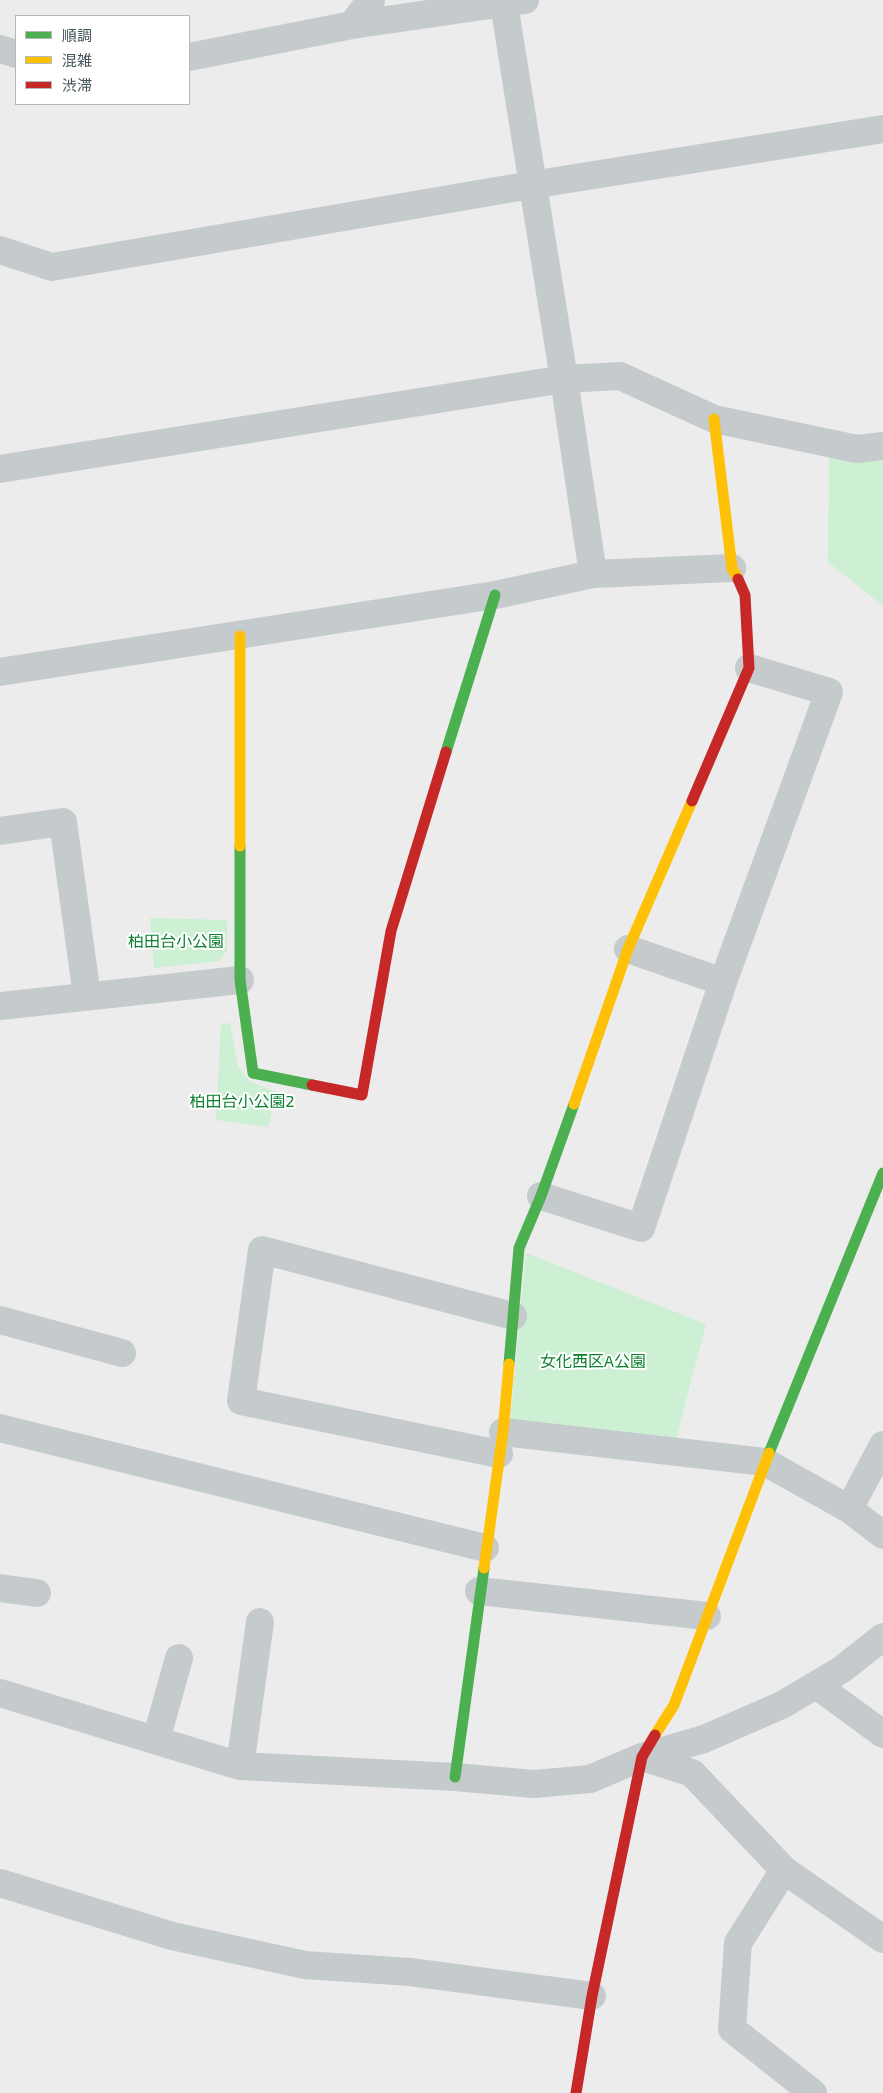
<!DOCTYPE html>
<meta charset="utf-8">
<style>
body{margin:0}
#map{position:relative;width:883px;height:2093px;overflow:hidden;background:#edecec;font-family:"Exo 2","Noto Sans JP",sans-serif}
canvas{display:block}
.legend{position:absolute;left:15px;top:15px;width:175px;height:90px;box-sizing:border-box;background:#fff;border:1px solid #b3babd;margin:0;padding:6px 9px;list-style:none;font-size:15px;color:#42535a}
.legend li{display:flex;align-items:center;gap:10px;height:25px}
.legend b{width:25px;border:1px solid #b3babd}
</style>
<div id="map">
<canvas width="883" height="2093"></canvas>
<ul class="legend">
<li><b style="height:6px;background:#4caf50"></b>順調</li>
<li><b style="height:6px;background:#ffc107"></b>混雑</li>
<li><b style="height:6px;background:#c62828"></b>渋滞</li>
</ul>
</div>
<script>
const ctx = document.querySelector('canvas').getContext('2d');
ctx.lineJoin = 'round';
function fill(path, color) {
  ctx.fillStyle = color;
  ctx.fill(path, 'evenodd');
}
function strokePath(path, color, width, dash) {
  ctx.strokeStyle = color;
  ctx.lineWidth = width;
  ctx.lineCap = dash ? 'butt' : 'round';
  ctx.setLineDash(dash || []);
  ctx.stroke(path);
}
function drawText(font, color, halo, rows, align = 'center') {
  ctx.font = font + ' "Exo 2","Noto Sans JP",sans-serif';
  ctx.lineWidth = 4;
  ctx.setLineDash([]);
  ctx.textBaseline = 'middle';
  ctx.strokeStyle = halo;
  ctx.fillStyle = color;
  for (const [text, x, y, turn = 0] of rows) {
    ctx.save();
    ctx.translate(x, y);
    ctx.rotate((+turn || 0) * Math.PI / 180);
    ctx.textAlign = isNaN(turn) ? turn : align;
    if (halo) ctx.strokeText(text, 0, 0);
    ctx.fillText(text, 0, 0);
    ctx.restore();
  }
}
fill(new Path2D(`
 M829,451L883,453V606L828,562Z
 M150,918L227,920V951L219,961L154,968Z
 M230,1023L238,1066L249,1081L277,1092L268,1127L216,1120L221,1024Z
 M526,1253L706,1324L674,1447L509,1433Z`), '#cdefd3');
strokePath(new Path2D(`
 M504,4L564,379L593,574
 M352,25L371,0
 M0,49L16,54
 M189,57L352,25L525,0
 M0,250L52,267L531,185L883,129
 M0,469L564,379L620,376L714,419L857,449L883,446
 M0,672L495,595L593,574L732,568
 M0,831L63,822L87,996
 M628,949L723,982
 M0,1006L240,980
 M541,1196L641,1228L723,982L829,692L749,668
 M0,1320L122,1353
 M0,1428L485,1548
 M503,1432L765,1462L849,1509L883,1535
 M499,1454L241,1401L262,1250L513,1316
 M849,1509L883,1445
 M0,1588L37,1593
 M479,1591L707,1616
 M816,1685L883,1734
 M0,1693L240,1766L455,1777L534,1784L590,1779L642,1757L704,1739L782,1705L841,1670L883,1637
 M156,1740L179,1658
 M642,1757L692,1773L784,1870L883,1939
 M240,1766L260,1622
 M784,1870L738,1943L732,2029L813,2093
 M0,1883L172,1936L305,1965L410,1972L592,1996`), '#c5cacc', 28);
strokePath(new Path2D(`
 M446,752L495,595
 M240,846V980L253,1073L312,1085
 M509,1364L519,1248L541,1196L574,1104
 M769,1453L883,1173
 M455,1777L484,1568`), '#4caf50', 11);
strokePath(new Path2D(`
 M714,419L732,568L738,579
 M240,636V846
 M574,1104L628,949L692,801
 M484,1568L503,1432L509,1364
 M655,1735L674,1705L769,1453`), '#ffc107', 11);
strokePath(new Path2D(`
 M692,801L749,668L745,595L738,579
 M312,1085L362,1095L391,931L446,752
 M576,2093L592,1996L642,1757L655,1735`), '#c62828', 11);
drawText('16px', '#0e8031', '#fff', [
 ["柏田台小公園",176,942],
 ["柏田台小公園2",242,1102],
 ["女化西区A公園",593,1362]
]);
</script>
